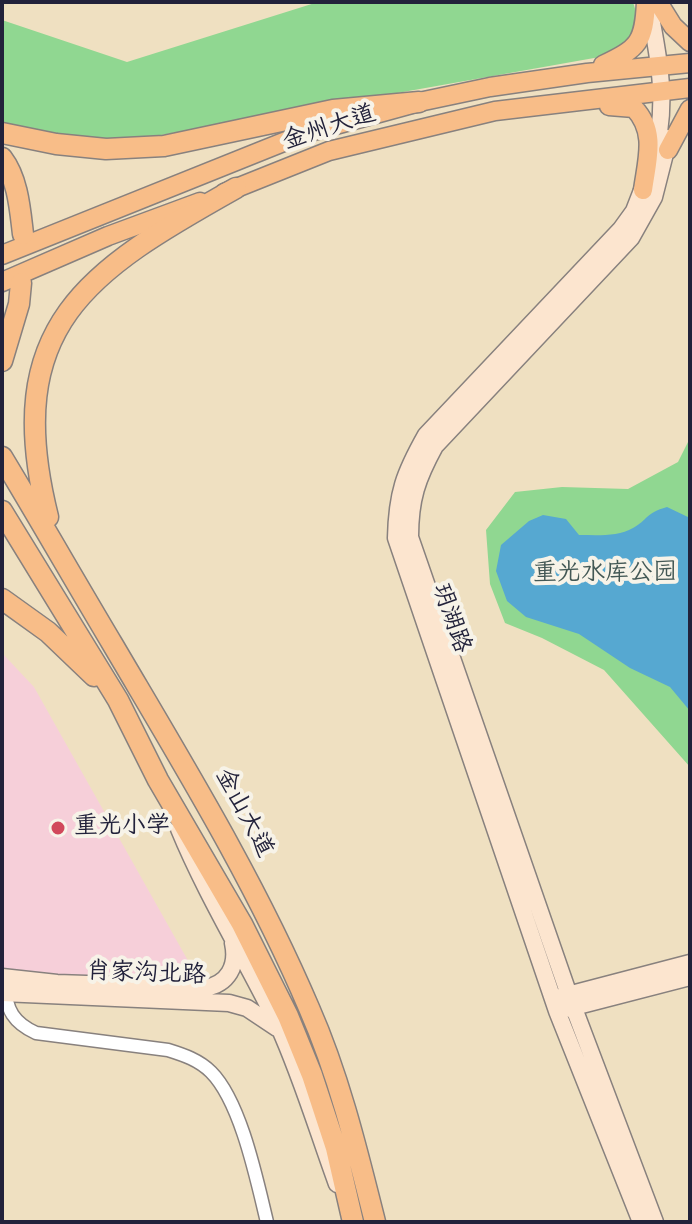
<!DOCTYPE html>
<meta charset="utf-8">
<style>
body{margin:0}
#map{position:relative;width:692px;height:1224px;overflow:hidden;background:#efe0c1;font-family:"Gochi Hand",sans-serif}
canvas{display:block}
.frame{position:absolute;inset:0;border:4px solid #22223b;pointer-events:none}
</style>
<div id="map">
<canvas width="692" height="1224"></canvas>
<div class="frame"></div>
</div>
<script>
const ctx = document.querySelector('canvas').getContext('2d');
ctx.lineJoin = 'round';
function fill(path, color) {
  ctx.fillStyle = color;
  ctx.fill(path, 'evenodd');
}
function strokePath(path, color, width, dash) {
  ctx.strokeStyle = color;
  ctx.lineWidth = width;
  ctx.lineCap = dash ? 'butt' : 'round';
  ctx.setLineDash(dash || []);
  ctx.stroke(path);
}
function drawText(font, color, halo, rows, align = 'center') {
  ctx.font = font + ' "Gochi Hand","LXGW WenKai TC",sans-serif';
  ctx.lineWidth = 8;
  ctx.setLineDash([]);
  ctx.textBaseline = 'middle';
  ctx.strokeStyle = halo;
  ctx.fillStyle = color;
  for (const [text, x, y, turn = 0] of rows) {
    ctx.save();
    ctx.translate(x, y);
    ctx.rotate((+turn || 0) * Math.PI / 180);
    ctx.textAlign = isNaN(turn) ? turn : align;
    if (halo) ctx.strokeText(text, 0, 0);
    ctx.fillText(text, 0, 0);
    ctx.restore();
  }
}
fill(new Path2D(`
 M2,653L34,687L200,982L57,977L2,969Z`), '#f6cfd9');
fill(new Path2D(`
 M318,2H633L636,12L635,35L611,55L133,140L103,142L2,127V20L127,62Z
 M690,438V767L604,670L542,638L505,623L490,584L486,530L515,492L562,487L628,489L678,462Z`), '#90d791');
fill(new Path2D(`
 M667,507L690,518V711L670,687L630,668L579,634L526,617L507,601L496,571L501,545L529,521L543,515L566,519L579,535C596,535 618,537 633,528C648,520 645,513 667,507Z`), '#56a8d1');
const minor = new Path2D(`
 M5,986C6,1010 14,1023 36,1033L168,1050C184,1055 199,1060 211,1072C241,1102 257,1181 267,1222`);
const secondary = new Path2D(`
 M649,7C659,58 669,107 653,158
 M179,829C207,897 247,961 279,1027C302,1078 318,1132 337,1184
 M2,977L57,983L205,988C228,984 238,966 233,943
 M2,993L229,1003L247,1008L277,1028
 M560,997L690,963
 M566,1009L690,977
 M641,1222L557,1011L396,538C397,493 404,474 426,435L621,229L634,211L646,180
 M655,1222L569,995L410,537C410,499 417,479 435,446L631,238L654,197L669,138`);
const primary = new Path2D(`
 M658,2L673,26L690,42
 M603,65C639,48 644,42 646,2
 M609,106L634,108C657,132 647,160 643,190
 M668,150L690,109
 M224,193L329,151L495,111L690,88
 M2,255L306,133L419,102L490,87L587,73L690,63
 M2,282L108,236L200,202`);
const trunk = new Path2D(`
 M2,133L56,144L106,149L164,146L333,110L419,102
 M2,158C18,179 20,209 23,234
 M2,361L19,304L21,283
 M2,457C40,520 76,583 113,645C183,764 255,881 309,1008C339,1076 357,1150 375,1222
 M2,511L118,700L158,780L242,924L288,1016L312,1075L336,1148L353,1222
 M48,517C0,325 88,271 236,188
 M2,599L48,632L94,676`);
strokePath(minor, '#88817e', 15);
strokePath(secondary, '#88817e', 19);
strokePath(primary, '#88817e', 21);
strokePath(trunk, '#88817e', 23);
strokePath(minor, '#fff', 12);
strokePath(secondary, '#fce5cf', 16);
strokePath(primary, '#f8bd88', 18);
strokePath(trunk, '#f8bd88', 20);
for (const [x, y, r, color] of [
 [58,828,8,"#d1495b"]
]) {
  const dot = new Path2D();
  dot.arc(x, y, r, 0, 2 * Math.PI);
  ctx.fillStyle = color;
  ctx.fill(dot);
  strokePath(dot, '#f7f3e8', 3);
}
drawText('24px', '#22223b', '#f7f3e8', [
 ["金州大道",330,130,-18],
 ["玥湖路",449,619,71],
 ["金山大道",242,814,62],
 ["肖家沟北路",146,976,2]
]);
drawText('24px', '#435855', '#f7f3e8', [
 ["重光水库公园",605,575]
]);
drawText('24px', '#22223b', '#f7f3e8', [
 ["重光小学",74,828]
], 'left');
</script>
